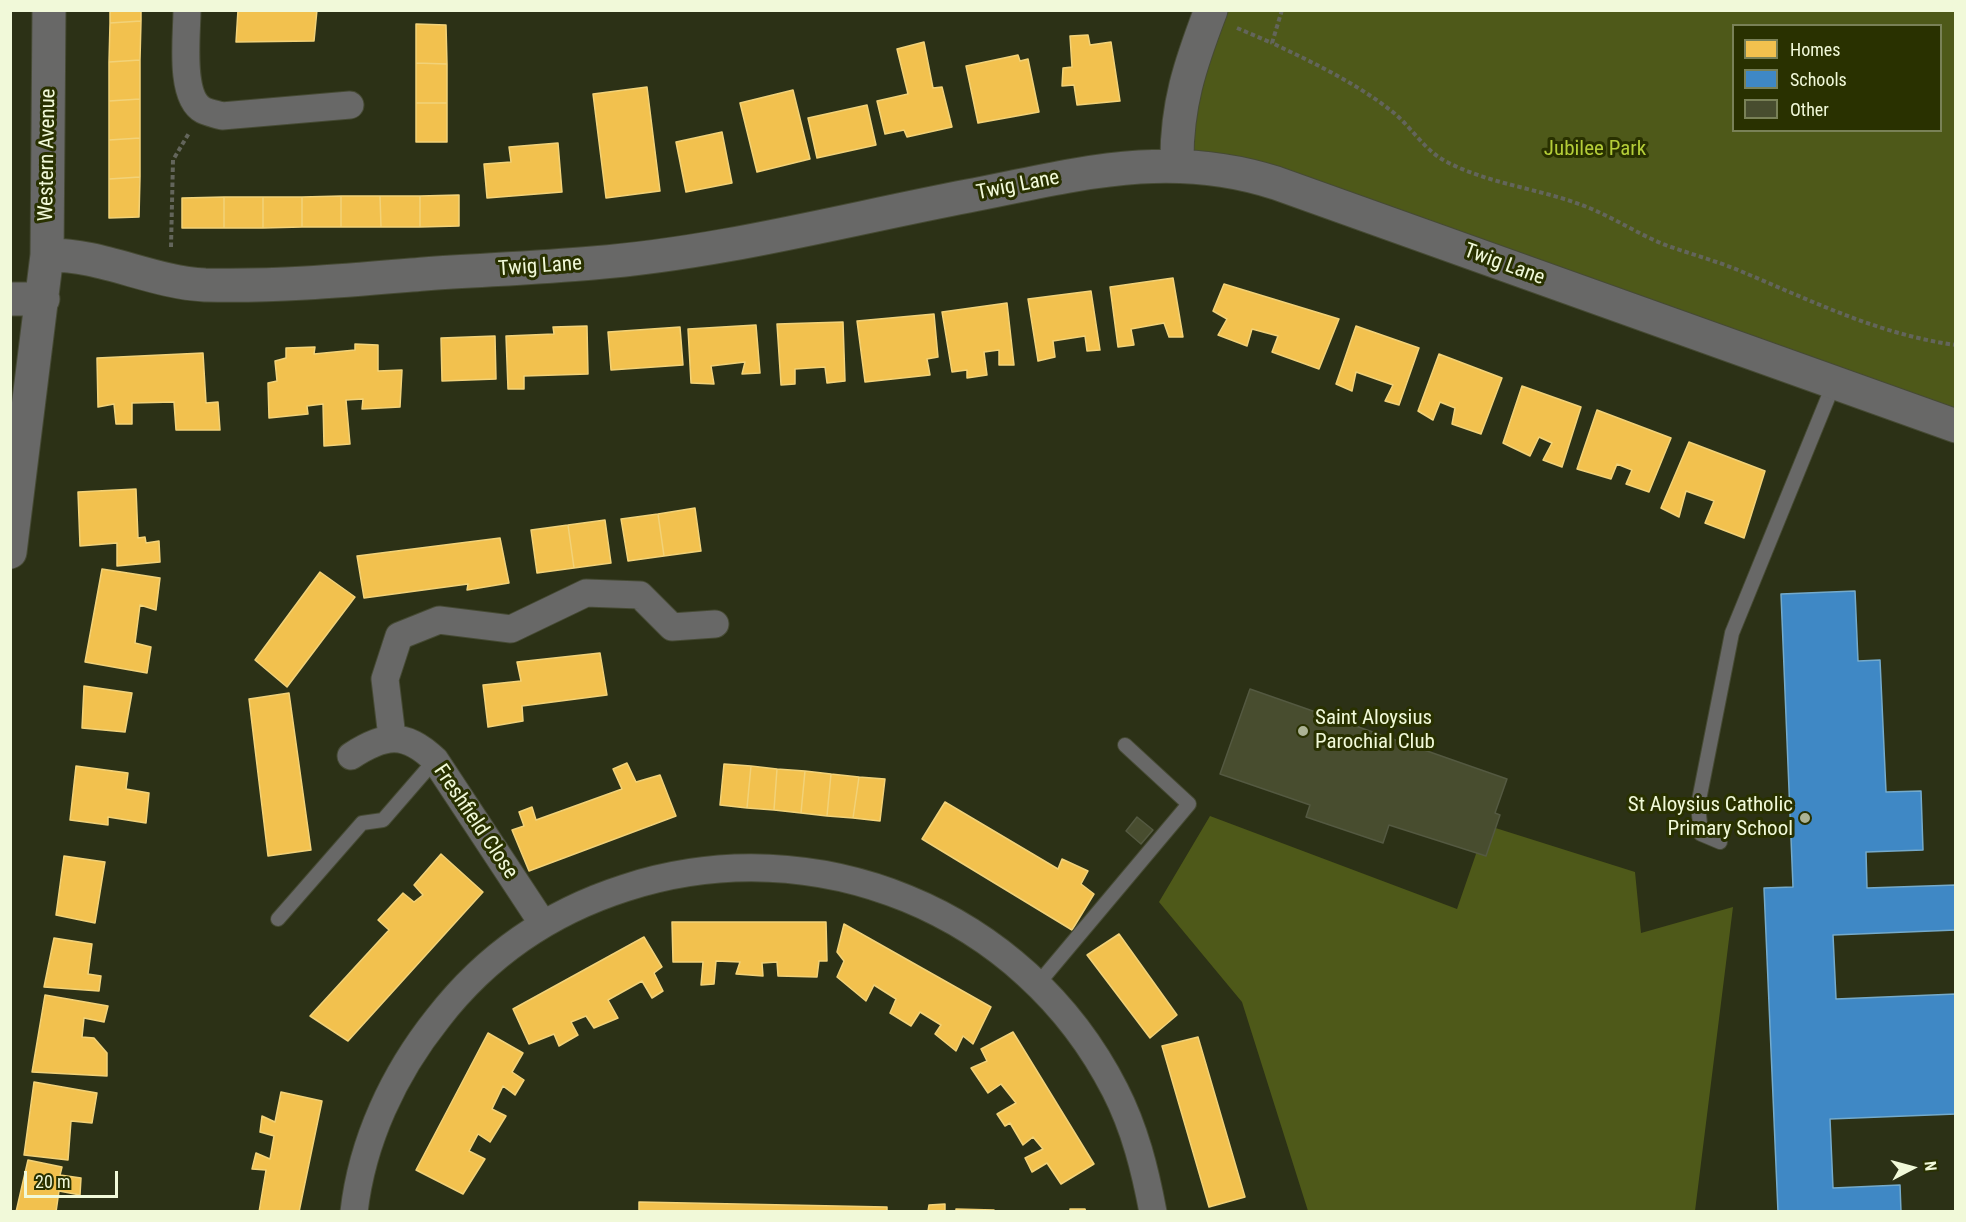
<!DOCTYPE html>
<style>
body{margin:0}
#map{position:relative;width:1966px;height:1222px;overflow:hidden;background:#2c3116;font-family:"Roboto Condensed",sans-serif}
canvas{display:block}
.frame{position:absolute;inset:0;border:12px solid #f1f9d9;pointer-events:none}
.legend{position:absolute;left:1732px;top:24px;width:210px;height:108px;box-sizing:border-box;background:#293100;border:2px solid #798157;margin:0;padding:8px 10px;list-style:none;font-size:18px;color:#f1f9d9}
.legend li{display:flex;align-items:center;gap:12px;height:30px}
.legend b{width:30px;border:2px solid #798157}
.north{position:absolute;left:1882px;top:1138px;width:60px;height:60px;-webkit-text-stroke:4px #293100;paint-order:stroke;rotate:84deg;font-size:16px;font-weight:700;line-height:24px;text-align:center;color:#f1f9d9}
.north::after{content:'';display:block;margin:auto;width:21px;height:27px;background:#f1f9d9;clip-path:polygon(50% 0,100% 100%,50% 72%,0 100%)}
.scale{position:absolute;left:24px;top:1171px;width:94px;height:27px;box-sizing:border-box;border:3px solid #f1f9d9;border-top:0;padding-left:8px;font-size:18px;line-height:21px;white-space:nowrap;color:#f1f9d9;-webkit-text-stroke:4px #293100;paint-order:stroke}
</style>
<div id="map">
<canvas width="1966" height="1222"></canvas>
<div class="frame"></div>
<ul class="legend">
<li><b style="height:16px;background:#f2c14e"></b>Homes</li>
<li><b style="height:16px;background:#3f88c5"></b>Schools</li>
<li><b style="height:16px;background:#484d2f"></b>Other</li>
</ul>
<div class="north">N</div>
<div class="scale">20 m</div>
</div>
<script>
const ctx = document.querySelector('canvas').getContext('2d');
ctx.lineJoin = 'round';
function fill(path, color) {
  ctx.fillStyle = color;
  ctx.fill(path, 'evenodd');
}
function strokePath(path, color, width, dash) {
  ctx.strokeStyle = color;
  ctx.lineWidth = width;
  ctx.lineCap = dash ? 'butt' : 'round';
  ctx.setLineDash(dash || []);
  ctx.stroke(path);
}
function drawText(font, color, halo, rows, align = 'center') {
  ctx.font = font + ' "Roboto Condensed",sans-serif';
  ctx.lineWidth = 6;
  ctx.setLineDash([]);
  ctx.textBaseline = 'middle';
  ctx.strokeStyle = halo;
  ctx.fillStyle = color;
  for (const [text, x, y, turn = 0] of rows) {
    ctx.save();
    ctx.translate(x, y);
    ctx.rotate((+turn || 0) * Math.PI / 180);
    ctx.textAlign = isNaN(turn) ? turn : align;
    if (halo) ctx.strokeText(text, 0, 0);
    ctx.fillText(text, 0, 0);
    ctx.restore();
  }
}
fill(new Path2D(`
 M1210,11H1955V426L1177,165ZM1734,26H1940V130H1734Z
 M1210,816L1457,909L1486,825L1635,872L1641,933L1733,907L1695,1211H1308L1242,1002L1159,902Z`), '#4e5919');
const homes = new Path2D(`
 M110,10H141V21L110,23Z
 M238,10H317L314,41L236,42Z
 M141,21L140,60L109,62L110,23Z
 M416,24L446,25L447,64L416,63Z
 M1088,35L1090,45L1111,42L1120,101L1077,105L1074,85L1062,86L1063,68L1072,67L1070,36Z
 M924,42L933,88L942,87L952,127L907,137L904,130L885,134L877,101L908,94L897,49Z
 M1018,55L1020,61L1028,59L1039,112L978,123L966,66Z
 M140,60V99L109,101V62Z
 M416,63L447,64V103H416Z
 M647,87L660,191L606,198L593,94Z
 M793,90L810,159L757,172L740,103Z
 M140,99V138L109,140V101Z
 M416,103H447V142H416Z
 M867,105L876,145L817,158L808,118Z
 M722,132L732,183L686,192L676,142Z
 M140,138V177L109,179V140Z
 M558,143L562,192L487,198L484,164L511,162L509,147Z
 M140,177L139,217L109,218V179Z
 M459,195V226L420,227V196Z
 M341,196H380L381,227H341Z
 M341,196V227H302V197Z
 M380,196H420V227H381Z
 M224,197V228H182V198Z
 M224,197H263V228H224Z
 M263,197H302V227L263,228Z
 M1173,278L1183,337H1169L1164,323L1131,329L1134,345L1118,347L1110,287Z
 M1224,284L1339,319L1319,369L1272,352L1278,336L1252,329L1247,346L1218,335L1227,319L1213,311Z
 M1091,291L1100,350L1087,351L1085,336L1053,341L1055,357L1038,361L1028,299Z
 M1007,303L1014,365H999V350L984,352L987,375L967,378V370L952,372L942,312Z
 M934,314L938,357L927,359L930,375L865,382L857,321Z
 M843,322L845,381L827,383L825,367L795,369V384L781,385L777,324Z
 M756,325L760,373L742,374L745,362L711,366L714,384L691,383L688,329Z
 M587,326L588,374L524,376V389H508L506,336L554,334L553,327Z
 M1356,326L1419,348L1399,405L1385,401L1393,385L1356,372L1352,391L1336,384Z
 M680,327L683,365L611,370L608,332Z
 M495,336L496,379L442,381L441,338Z
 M355,344L378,345V371L402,370L400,407L362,409L363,399L346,400L350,444L324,446L323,404L307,406L308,414L269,418L268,383L277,381L275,361L286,358V348L315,347L314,354L355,350Z
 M203,353L206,403L218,402L220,430H176L174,402L132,403V424H116L114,404L98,407L97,358Z
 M1439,354L1502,378L1481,434L1452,424L1455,408L1440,402L1433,420L1418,411Z
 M1522,386L1581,407L1562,467L1543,460L1552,443L1539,437L1530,456L1503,443Z
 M1597,410L1671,438L1649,492L1626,484L1632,470L1617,464L1611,479L1577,469Z
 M1689,442L1765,471L1744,538L1705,523L1714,501L1686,491L1679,517L1661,508Z
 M136,489L138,538L145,537L146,543L159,541L160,562L117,566V543L80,546L78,492Z
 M695,508L701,551L664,556L658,514Z
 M658,514L664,556L628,561L621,519Z
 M605,520L611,563L574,568L568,525Z
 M568,525L574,568L537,573L531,530Z
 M500,538L509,583L467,590L468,584L364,598L357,556Z
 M102,569L160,578L156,610L140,605L135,643L151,647L147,673L85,662Z
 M320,572L355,597L287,687L255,660Z
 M600,653L607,695L522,706L523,721L488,727L483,685L521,681L517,662Z
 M84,686L132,693L125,732L82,728Z
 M289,693L311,850L268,856L249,699Z
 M627,763L636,782L660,775L676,816L529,871L512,830L524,826L519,812L532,807L536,820L622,789L613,769Z
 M724,764L751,766L747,808L720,805Z
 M76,766L128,773L126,789L149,793L146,823L108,817V825L70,820Z
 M751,766L777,769L774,810L747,808Z
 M777,769L805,771L801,813L774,810Z
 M805,771L831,774L827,816L801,813Z
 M831,774L859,777L853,818L827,816Z
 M859,777L885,779L880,821L853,818Z
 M945,802L1058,869L1062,859L1088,871L1081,884L1094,894L1072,930L922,839Z
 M441,854L483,892L348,1041L310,1016L389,930L378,920L403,893L414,902L423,895L414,885Z
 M64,856L105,862L95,923L56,915Z
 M672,922H826L827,961H819L817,977L778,976L777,962L762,963L763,976L736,974L740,962L716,961L714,984L701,985L703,962H673Z
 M844,924L991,1007L973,1044L963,1036L956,1051L935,1034L941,1025L920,1012L911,1026L890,1013L896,999L874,985L866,1001L837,977L844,961L837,952Z
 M1119,934L1177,1015L1150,1038L1087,955Z
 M644,937L662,967L654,973L663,991L652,998L642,981L608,1000L618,1018L594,1028L586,1016L571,1022L578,1035L559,1046L554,1034L529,1044L513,1009Z
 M54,938L92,944L88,974L101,976L99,991L44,987Z
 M45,995L108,1006L104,1022L84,1018L82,1037L94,1038L107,1053V1076L32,1072Z
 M1013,1032L1094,1164L1061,1184L1047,1163L1032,1172L1025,1158L1043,1149L1033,1137L1023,1145L1010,1123L1005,1126L997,1114L1016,1103L1001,1084L988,1093L971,1068L987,1061L981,1049Z
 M488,1033L523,1053L512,1072L524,1080L515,1095L503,1086L492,1109L506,1116L490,1142L478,1134L469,1151L485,1159L463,1194L416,1170Z
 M1198,1037L1245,1197L1209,1207L1162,1046Z
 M34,1082L97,1093L92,1123L71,1121L68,1160L24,1155Z
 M281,1092L322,1101L299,1212H259L266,1170L252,1169L256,1153L270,1159L274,1136L260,1132L262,1116L275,1122Z
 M28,1160L62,1167L60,1175L81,1178L80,1195L59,1191L56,1212H16Z
 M639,1202L887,1207V1212H639Z
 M945,1204V1212H915L928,1211L929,1205Z
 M956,1209L994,1210V1212H956Z
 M1070,1209H1085L1086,1212H1070Z`);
fill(homes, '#f2c14e');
strokePath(homes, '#f2d278', 1.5);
const schools = new Path2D(`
 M1855,591L1858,661L1880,660L1886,792L1921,791L1923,850L1866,852L1867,888L1956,885V930L1833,935L1836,999L1956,994V1114L1830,1119L1833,1188L1900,1185L1901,1212H1778L1764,888L1793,887L1781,594Z`);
fill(schools, '#3f88c5');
strokePath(schools, '#74aacb', 1.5);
const building = new Path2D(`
 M1250,689L1507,779L1495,813L1500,815L1486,856L1389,825L1383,843L1306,817L1310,805L1220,774Z
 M1137,817L1153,830L1141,844L1126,831Z`);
fill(building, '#484d2f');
strokePath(building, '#545941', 1.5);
const service = new Path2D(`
 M1720,842L1701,834L1698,805L1732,633L1834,383
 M278,919L362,823L383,820L435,760
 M1037,985L1189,804L1125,745`);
const minor = new Path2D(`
 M187,10C187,35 179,97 203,110C209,113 216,114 222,116L350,105
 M392,737L385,679L399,636L439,620L511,629L586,593L640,595L672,627L715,624
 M351,756C385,734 405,731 435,760L543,924
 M354,1212C362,1141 394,1073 438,1018C486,956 550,912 625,888C815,826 1024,911 1115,1090C1135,1129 1145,1170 1153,1212`);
const tertiary = new Path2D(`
 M1177,165C1176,106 1190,65 1211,10
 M47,255C102,254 150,282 205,285C278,287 352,280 424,274C480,270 536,268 593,263C720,253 843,220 968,196C1075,175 1168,148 1276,183L1956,426
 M10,299H43
 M10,552L47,255L49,10`);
strokePath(service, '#464a34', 16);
strokePath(minor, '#464a34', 29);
strokePath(tertiary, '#464a34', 35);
strokePath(new Path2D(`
 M1282,10L1272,43C1314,63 1358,84 1394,113C1413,129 1425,151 1447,162C1493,186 1547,189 1594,210C1619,221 1642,236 1668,246C1694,255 1720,262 1745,273C1814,302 1881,335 1956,345
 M1237,28L1272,43
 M171,247L173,160L189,133`), '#63655b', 4, [4.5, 3]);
strokePath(service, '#686867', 14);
strokePath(minor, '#686867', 27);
strokePath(tertiary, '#686867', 33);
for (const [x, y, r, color] of [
 [1303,731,6,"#acb395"],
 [1805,818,6,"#acb395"]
]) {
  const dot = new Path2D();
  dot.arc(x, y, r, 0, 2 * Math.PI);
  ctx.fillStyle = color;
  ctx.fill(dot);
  strokePath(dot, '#293100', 2);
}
drawText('21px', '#b5ce38', '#293100', [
 ["Jubilee Park",1595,150]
]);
drawText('21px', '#f1f9d9', '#293100', [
 ["Western Avenue",48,155,-89],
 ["Twig Lane",1018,186,-11],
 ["Twig Lane",1504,265,20],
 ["Twig Lane",540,267,-4],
 ["Freshfield Close",475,822,56]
]);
drawText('21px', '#f1f9d9', '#293100', [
 ["Saint Aloysius",1315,719],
 ["Parochial Club",1315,743],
 ["St Aloysius Catholic",1793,806,"right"],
 ["Primary School",1793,830,"right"]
], 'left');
</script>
